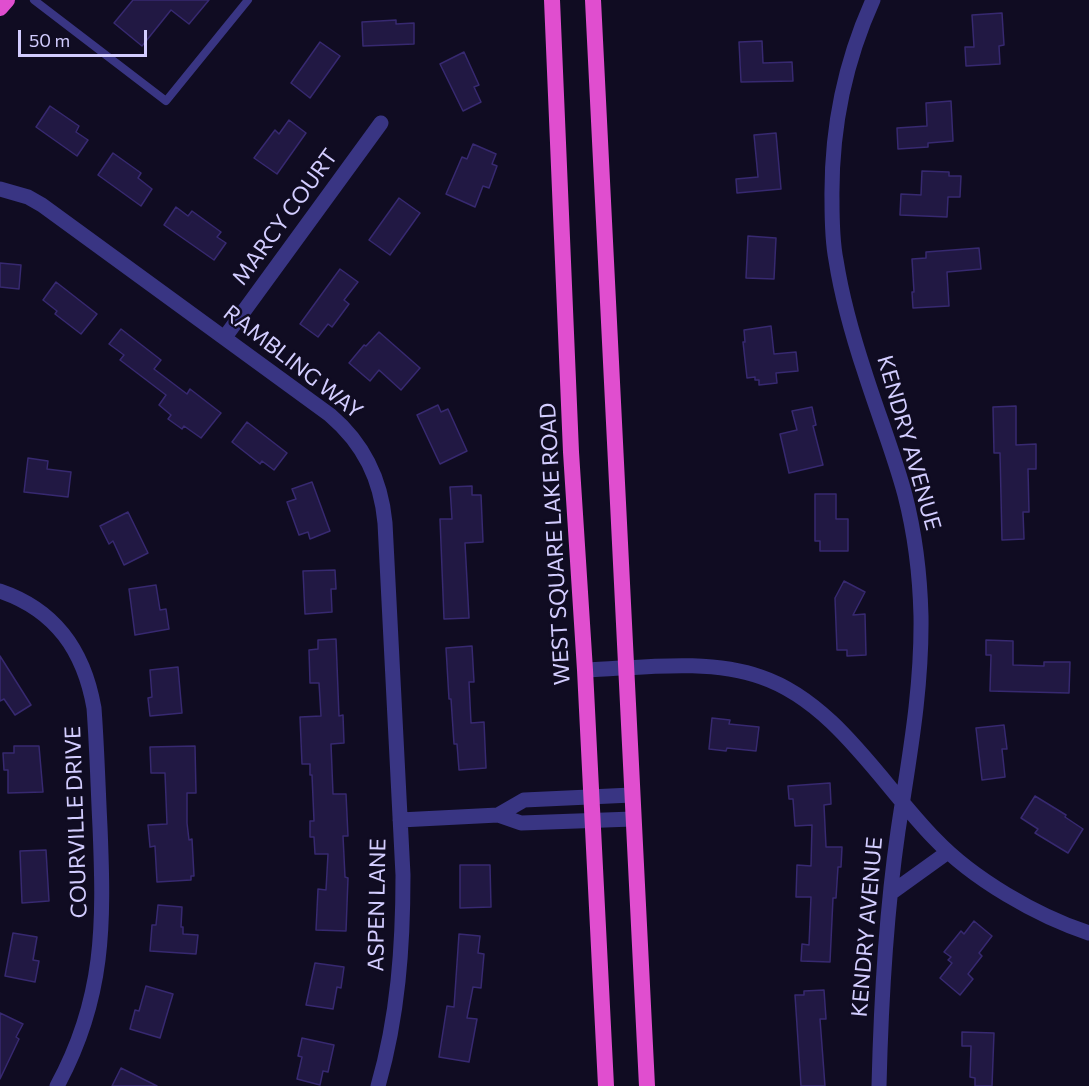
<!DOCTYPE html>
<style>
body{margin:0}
#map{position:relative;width:1089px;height:1086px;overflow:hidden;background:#100c22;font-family:Commissioner,sans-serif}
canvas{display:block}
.scale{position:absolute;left:18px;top:30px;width:129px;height:27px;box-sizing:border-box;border:3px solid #d3cdff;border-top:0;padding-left:8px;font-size:18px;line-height:21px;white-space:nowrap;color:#d3cdff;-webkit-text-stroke:4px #100c22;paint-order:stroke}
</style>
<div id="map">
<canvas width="1089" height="1086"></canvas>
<div class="scale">50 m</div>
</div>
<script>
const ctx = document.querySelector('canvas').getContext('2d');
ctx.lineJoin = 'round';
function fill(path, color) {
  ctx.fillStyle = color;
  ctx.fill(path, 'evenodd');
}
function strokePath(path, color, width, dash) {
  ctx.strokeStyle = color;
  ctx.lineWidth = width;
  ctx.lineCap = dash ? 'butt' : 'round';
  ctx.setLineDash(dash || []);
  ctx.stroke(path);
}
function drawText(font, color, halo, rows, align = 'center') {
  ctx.font = font + ' Commissioner,sans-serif';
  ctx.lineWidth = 5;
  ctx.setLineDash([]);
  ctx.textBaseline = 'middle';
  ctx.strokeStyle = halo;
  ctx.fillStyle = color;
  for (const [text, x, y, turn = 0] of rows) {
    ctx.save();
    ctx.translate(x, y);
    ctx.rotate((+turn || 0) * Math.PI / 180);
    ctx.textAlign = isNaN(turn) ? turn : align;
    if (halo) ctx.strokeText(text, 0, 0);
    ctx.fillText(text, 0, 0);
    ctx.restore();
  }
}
const building = new Path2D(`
 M133,0H209L189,24L171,10L142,46L114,23Z
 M1002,13L1004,45L999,46L1000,64L966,66L965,47H974L972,15Z
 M396,20V24L414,23V44L363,46L362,22Z
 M762,41L763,63L792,62L793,81L741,82L739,42Z
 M320,42L340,56L310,98L291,83Z
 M464,52L479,85L474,87L481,102L463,111L440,64Z
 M951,101L953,141L928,143V147L898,149L897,128L927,126L926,103Z
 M50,106L79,126L76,132L88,140L77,156L36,127Z
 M289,120L306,133L277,174L254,158L275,130L279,134Z
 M776,133L781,189L737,193L736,179L758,177L754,135Z
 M473,144L496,154L492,164L497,166L489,188L483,186L475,207L446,194L462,157L467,159Z
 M113,153L141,173L138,178L152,189L141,206L98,175Z
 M922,171L949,172V176H961L960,197H948L947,217L900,215L901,194L921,195Z
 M399,198L420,213L390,255L369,240Z
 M176,207L188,216L192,211L221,232L217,237L226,243L214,260L164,225Z
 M748,236L776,238L774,279L746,278Z
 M979,248L981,269L947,272L949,306L913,308L912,292H914L912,259L926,258V252Z
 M0,263L21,265L19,289L0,287Z
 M340,269L358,282L344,300L349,304L332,327L328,324L318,337L300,324Z
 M56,282L97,314L81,334L55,314L57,311L43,300Z
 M771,326L774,354L796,352L798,371L776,373L777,383L759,385V380H755V377L747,378L743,342H745L744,330Z
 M121,329L161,360L154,369L187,394L190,389L221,413L201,438L184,426L182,429L168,419L171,415L159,405L166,395L120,360L124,355L109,344Z
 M379,332L420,368L401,390L379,370L370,381L349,363L364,345L366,346Z
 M438,405L441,412L448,409L467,451L440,464L417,415Z
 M1016,406V445L1036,444V469H1028L1029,512H1023L1024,539L1002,540L1000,453H994L993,407Z
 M812,407L816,425L813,426L823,465L789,473L780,434L797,430L792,411Z
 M247,422L287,453L274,470L262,461L260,464L232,442Z
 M28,458L48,461L47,469L71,472L68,497L24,492Z
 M312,482L330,531L310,539L308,532L299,535L287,502L296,499L292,489Z
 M472,486V495H481L483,542L465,543L469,618L444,619L440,519H452L450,487Z
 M815,494H836V519H848V551H820V541H815Z
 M128,512L148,553L124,565L113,541L109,544L100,526Z
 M335,570L336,589H331L332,612L305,614L303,571Z
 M844,581L865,592L853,615L865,614L866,655L847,656V650H837L835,598Z
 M156,585L160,610L166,609L169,629L135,635L129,589Z
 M336,639L339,716L343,715L344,743L331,744L333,794H346L348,836H343L345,877L348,878L346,931L316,930L318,889L326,890L328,854H315L314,837H310V821H314L312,775H310V764H302L300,717L321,716L319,683H310L309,650L318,649V640Z
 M986,640L1013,641V665L1044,666V662H1070L1069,693L990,691L991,655H986Z
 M472,646L474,682H469L471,723L484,722L486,768L459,770L457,744H454L451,699H449L446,648Z
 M0,656L31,705L15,715L4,699L0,701Z
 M178,667L182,713L150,716L148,698L152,697L150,670Z
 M712,718L730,720L729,724L759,727L756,751L727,748L726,751L709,749Z
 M1004,725L1007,749H1002L1005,777L982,780L976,728Z
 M14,746H39L43,792L8,793V770H4L3,753H14Z
 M195,746L196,793H187V823L189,840L192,839L194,876H191V880L157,882L155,846L150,847L148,825L167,824L165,773H151L150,747Z
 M830,783L831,804L824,805L826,847H842L841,867H838L836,898H833L830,962L801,961L802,944L809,945L811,897H796L797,865L811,866L812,825L795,826L793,799H789L788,786Z
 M1035,796L1066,815L1065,817L1083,829L1068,853L1035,833L1038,829L1021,818Z
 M46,850L49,901L22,903L20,851Z
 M460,865H490L491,907L460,908Z
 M158,905L182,907L181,927H183V934L198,935L196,954L150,951L152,925H156Z
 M974,921L992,936L979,953L982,956L968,974L973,979L960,995L940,978L952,963L948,960L951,957L944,952L961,931L964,934Z
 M13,933L37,937L33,960L39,961L35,982L5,976Z
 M459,934L480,936L478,953L484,954L481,988L473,987L467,1018L477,1019L469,1062L439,1057L447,1006L454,1007Z
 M315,963L344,967L341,988L337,987L333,1009L306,1005Z
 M146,986L173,994L160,1038L130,1029L135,1010L139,1011Z
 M824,990L826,1019H820L825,1086H801L795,995H804V991Z
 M0,1013L23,1024L16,1037L19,1039L0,1079Z
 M962,1032L994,1033L992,1086H975V1078L970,1077L971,1046H962Z
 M302,1038L334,1045L328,1072L323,1071L320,1085L297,1079L302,1057L298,1056Z
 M121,1068L157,1086H112Z`);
fill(building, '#211843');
strokePath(building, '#372970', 1.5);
strokePath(new Path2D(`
 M34,0L166,101L248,0`), '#393583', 8);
strokePath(new Path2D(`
 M873,0C844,64 831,130 832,200C832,220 832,240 836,260C842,298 853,337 865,373C878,414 894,454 905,495C915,534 920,575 921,616C922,691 909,758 898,831C886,914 881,1002 879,1086
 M0,189L28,197L42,205L330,415C364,444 381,479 385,523L403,875C403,946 398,1017 378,1086
 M225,337L381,123
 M0,591C56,610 84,651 94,708C97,748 98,788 100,827C104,924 105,998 57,1086
 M585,670C640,668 708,658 761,677C835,702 882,785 935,839C973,879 1037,916 1089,933
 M498,815L524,800L632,795
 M400,820L498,815L521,823L633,819
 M891,893L948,852`), '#393583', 15);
strokePath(new Path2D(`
 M552,0L571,452L585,670L606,1086
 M593,0L647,1086
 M0,8L7,0`), '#e04ecf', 16);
drawText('22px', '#d3cdff', '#100c22', [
 ["MARCY COURT",285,217,-54],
 ["RAMBLING WAY",293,362,38],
 ["KENDRY AVENUE",909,443,74],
 ["WEST SQUARE LAKE ROAD",555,544,-93],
 ["COURVILLE DRIVE",76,822,-92],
 ["ASPEN LANE",377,905,-89],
 ["KENDRY AVENUE",867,927,-85]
]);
</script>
